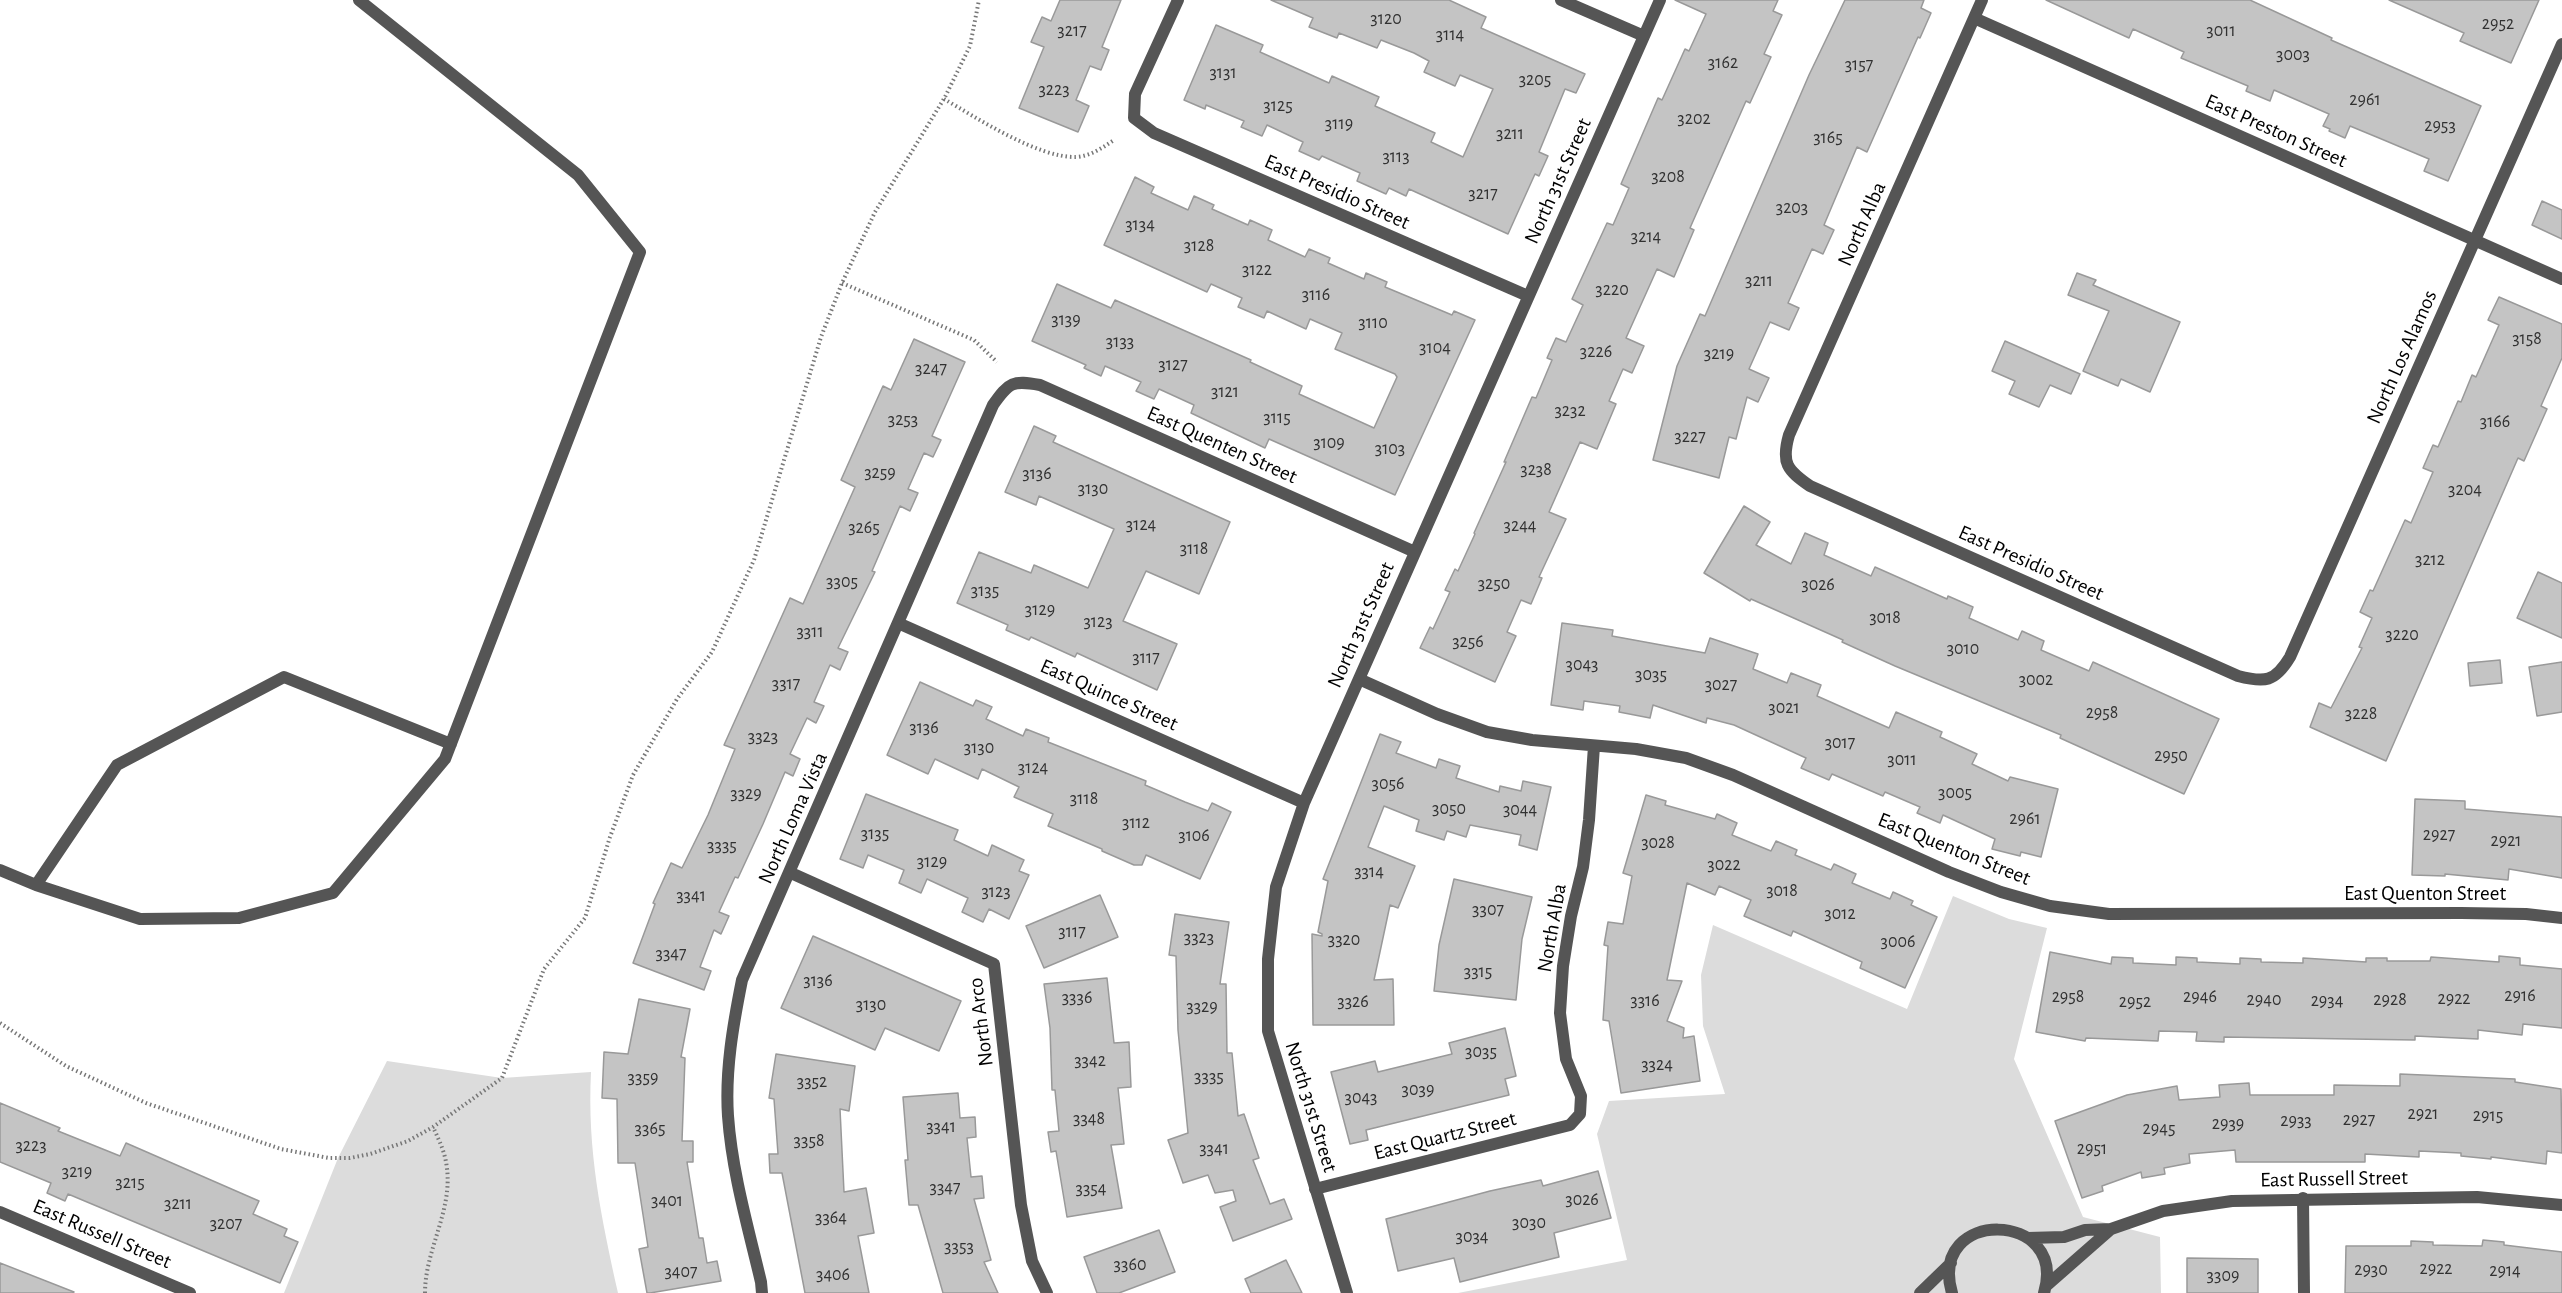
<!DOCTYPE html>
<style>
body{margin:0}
canvas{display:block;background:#fff}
</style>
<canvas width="2562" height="1293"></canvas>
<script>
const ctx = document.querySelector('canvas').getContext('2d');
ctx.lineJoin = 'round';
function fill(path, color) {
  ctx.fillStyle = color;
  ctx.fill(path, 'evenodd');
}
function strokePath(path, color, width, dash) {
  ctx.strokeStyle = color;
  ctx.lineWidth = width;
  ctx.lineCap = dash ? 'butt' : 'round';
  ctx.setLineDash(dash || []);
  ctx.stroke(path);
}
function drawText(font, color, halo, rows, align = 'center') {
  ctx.font = font + ' "Alegreya Sans",sans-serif';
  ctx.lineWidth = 6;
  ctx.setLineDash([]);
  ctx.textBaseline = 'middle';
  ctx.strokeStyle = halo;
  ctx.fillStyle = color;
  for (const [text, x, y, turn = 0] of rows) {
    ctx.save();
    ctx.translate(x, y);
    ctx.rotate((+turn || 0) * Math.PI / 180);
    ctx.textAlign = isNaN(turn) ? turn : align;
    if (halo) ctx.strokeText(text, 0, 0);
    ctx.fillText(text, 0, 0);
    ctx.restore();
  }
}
fill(new Path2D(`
 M1953,896L2009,919L2047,928L2014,1059L2083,1217L2160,1237L2161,1293H1458L1627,1260L1597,1134L1609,1101L1725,1094L1703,1026L1701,975L1713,925L1907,1009Z
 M387,1061L502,1078L591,1072C587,1151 601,1216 618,1293H284L338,1158Z`), '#dcdcdc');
const building = new Path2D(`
 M1060,0H1121L1102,47L1109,50L1101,70L1090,66L1076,100L1089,106L1078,132L1019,108L1044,47L1031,42L1042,17L1051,21Z
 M1271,0H1449L1486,17L1481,28L1585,74L1576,93L1565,89L1539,152L1548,156L1539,176L1535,174L1508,234L1409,189L1406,196L1389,188L1386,194L1357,181L1360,173L1322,156L1319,160L1299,151L1303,142L1267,125L1262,136L1241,127L1244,121L1206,105L1205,109L1184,100L1216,25L1263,45L1260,52L1329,83L1332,76L1379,97L1375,106L1435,133L1431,142L1463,157L1493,89L1460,75L1455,86L1424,72L1429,61L1414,53L1381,40L1377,48L1339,33L1337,38L1309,27L1313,18Z
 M1675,0H1778L1773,11L1782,15L1764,54L1771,57L1750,103L1746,101L1690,228L1694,230L1674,277L1657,269L1626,338L1644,346L1632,373L1623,369L1609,401L1616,404L1597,449L1580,442L1549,512L1566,519L1539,577L1542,578L1531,604L1521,600L1507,632L1516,636L1495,682L1420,648L1430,627L1433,629L1450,592L1445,590L1455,569L1458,571L1475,534L1474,533L1506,462H1504L1532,397L1536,398L1552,360L1547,358L1556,338L1566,342L1583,305L1572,299L1607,223L1613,225L1629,188L1621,184L1658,98L1662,100L1685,49L1689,51L1706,14Z
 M1845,0H1924L1921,8L1931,13L1920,38L1918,37L1867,152L1857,147L1824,225L1834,230L1823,254L1812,249L1788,303L1799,308L1789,330L1770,322L1749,369L1769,378L1758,402L1747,397L1736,439L1729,437L1719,478L1653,460L1677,366L1700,314L1705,316L1809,75Z
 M2046,0H2250L2332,38L2331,40L2481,106L2448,181L2424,171L2429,159L2379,138L2350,126L2345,138L2329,131L2330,129L2323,126L2329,114L2274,90L2270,101L2246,91L2248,86L2181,58L2184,52L2133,29L2129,38Z
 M2389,0H2539L2511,63L2460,41L2464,33Z
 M1135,177L1154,187L1151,193L1188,210L1194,196L1214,205L1212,209L1248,225L1250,220L1272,230L1268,240L1305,257L1309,249L1330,258L1328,263L1364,279L1366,273L1387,282L1385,287L1452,315L1454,311L1475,320L1395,495L1269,439L1265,448L1191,413L1194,405L1159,389L1154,399L1136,391L1141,382L1105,366L1101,376L1084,368L1086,365L1032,341L1057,284L1111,308L1115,300L1251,360L1250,362L1302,386L1299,394L1374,428L1397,377L1395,374L1335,349L1342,333L1310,319L1306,329L1267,311L1264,318L1238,307L1242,298L1211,284L1207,292L1104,245Z
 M2542,201L2562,210V239L2532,225Z
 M2077,273L2096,280L2093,285L2180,322L2150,392L2121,379L2118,386L2083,371L2109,311L2068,295Z
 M2499,297L2562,324V358L2541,406L2547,409L2524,461L2518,458L2386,761L2310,727L2319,703L2331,708L2362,648L2359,647L2372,618L2360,612L2370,590L2373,591L2405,520L2411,523L2433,472L2423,468L2433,445L2438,447L2458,401L2461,402L2472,375L2476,377L2499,325L2488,320Z
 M914,339L965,362L932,436L941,440L933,457L924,453L908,489L918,493L910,511L900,506L872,571L875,572L838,648L848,652L840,670L830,665L814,702L824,706L816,723L807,718L790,754L800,759L793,776L785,772L763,824L738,878L735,877L719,912L729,916L721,934L714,930L700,967L711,971L704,990L633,963L655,904L653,903L671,863L682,868L708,815L735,749L724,745L790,598L803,604L855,487L841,480L865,426L883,386L891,390Z
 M2005,341L2080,374L2071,394L2050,385L2039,407L2009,394L2015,381L1992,371Z
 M1034,426L1056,436L1053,442L1230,522L1199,594L1146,571L1123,621L1177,644L1157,690L1077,653L1075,657L1031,637L1029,640L1006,630L1008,625L957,603L979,552L1031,573L1034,565L1088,588L1114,529L1039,496L1036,505L1005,492Z
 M1744,506L1770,522L1756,545L1791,564L1805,533L1828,543L1824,555L1871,576L1875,567L1947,599L1948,596L1973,607L1969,618L2018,640L2022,631L2044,641L2041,650L2089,671L2093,662L2219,719L2184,794L2060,738L2061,735L1895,666L1842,642L1843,640L1751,599L1750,601L1704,573Z
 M2538,572L2562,583V638L2517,618Z
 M1562,623L1613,630L1612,636L1705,653L1710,638L1758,654L1753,669L1787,683L1791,673L1821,685L1817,696L1889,728L1896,712L1942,732L1940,737L1977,754L1972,764L2008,781L2010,777L2058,789L2041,857L2021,852L2020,856L1992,849L1995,839L1943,815L1940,823L1917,813L1920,807L1885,792L1883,796L1832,774L1829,780L1801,768L1806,758L1734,725L1707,718L1706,723L1653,705L1650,718L1619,712L1620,706L1584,701L1583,710L1551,705Z
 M2500,660L2502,683L2470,686L2468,663Z
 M2562,662V712L2537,716L2529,667Z
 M920,682L973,706L976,700L992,707L986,719L1023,736L1026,729L1049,738L1048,742L1146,781L1145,785L1185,802L1208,811L1212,803L1231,812L1200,879L1146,855L1142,865H1134L1102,851V849L1048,826L1053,814L1014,797L1019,787L982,769L978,779L935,759L928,774L887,755Z
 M1380,734L1401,742L1396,753L1436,768L1439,759L1460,766L1456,778L1499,792L1500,786L1521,791L1523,781L1551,787L1537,850L1519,845L1521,835L1470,825L1466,837L1447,831L1444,840L1416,831L1419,820L1384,806L1368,847L1415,866L1398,908L1390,905L1374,980L1393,979L1394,1025H1313L1312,934L1322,936V934L1318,932L1328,881L1323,879Z
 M866,794L958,830L954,840L988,856L992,845L1024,860L1019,871L1029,875L1009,919L989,909L983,922L962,912L968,898L927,879L921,893L899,883L904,870L868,855L863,868L840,859Z
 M1646,795L1666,801L1665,805L1715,819L1717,814L1737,823L1732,835L1771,851L1776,841L1797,850L1795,855L1831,870L1834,864L1856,874L1852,883L1890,899L1893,892L1913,901L1911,905L1937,917L1905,988L1860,968L1862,962L1793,931L1791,936L1744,916L1751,900L1719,886L1715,895L1687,883L1667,980L1682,981L1667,1021L1684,1028L1683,1038L1694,1036L1700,1081L1621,1093L1609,1021L1603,1020L1608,946L1604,945L1608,922L1623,924L1632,876L1623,873Z
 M2415,799L2465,801V809L2562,817V878L2509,869L2508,880L2445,874V876L2412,875Z
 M1454,879L1532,897L1522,939L1516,1000L1434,991L1439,945Z
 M1100,895L1118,937L1044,968L1026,926Z
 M1175,914L1229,922L1220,984H1226L1227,1053H1232L1238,1116L1244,1114L1259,1158L1253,1160L1270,1204L1284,1199L1292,1219L1233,1241L1220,1207L1236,1201L1233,1190L1215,1193L1208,1175L1183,1183L1168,1140L1188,1133L1178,1030L1176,956L1169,955Z
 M813,936L961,1001L939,1051L885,1028L875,1050L781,1008Z
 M2050,952L2111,964L2112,957L2133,958V963L2176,965V957L2197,958V962L2240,964V958L2261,959V962L2303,963V958L2366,962V958H2387V961H2430L2431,957L2499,962V956L2520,958V965L2562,969V1028L2523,1024L2522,1035L2478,1030V1039L2415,1036V1040L2224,1037V1042L2196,1041L2197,1032L2159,1031L2158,1041L2086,1038L2085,1041L2036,1032Z
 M1107,978L1114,1043L1129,1042L1131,1087L1118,1088L1124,1144L1111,1145L1122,1208L1067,1217L1056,1151L1051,1152L1048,1132L1059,1131L1055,1090H1052L1050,1028L1044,984Z
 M639,999L690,1009L681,1057L685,1058L682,1141H693V1162H687L699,1238H703L707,1263L717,1261L721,1281L650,1293H647L639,1249L648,1247L635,1163H618L617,1099L602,1098L604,1052L628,1054Z
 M1505,1028L1516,1076L1505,1079L1509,1095L1366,1130L1368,1140L1350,1144L1331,1072L1375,1061L1378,1072L1452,1054L1449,1043Z
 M776,1054L855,1066L849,1111L840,1109L844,1192L866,1188L874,1233L858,1236L869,1293H805L782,1173H770L769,1154H778L774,1099L769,1098Z
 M2400,1074L2515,1079V1082L2561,1089L2562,1153L2547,1151L2546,1164L2491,1157V1159L2461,1156V1153L2419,1151V1157L2365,1154V1162H2236L2235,1150L2189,1154L2190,1163L2164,1168L2165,1174L2142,1178L2141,1172L2102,1186L2103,1191L2082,1198L2055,1121L2127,1095L2177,1086L2179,1100L2220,1097L2219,1085L2249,1083L2250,1095H2334V1085L2400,1086Z
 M958,1093L960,1118L975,1117L976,1137L967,1138L971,1177L982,1176L984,1198L974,1199L991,1260L984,1262L998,1293H943L918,1205H909L905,1160H908L903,1097Z
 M0,1103L60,1128L58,1131L120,1156L126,1143L259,1201L253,1214L287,1229L284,1236L298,1242L280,1283L68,1194L65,1201L47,1193L51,1183L0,1162Z
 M1598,1171L1611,1218L1554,1233L1559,1257L1460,1282L1454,1258L1398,1271L1386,1219L1490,1191L1541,1180L1543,1186Z
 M1159,1230L1175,1272L1119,1293H1097L1084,1257Z
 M2483,1240L2504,1242V1245L2562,1252V1293H2345L2346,1246H2411V1241L2433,1242V1245L2482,1246Z
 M2187,1258L2258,1259V1293H2187Z
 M1286,1260L1302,1293H1251L1245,1279Z
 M0,1263L74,1292L73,1293H0Z`);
fill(building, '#c4c4c4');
strokePath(building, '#999', 1.5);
strokePath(new Path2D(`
 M944,99C977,118 1038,158 1076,157C1091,156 1102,148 1114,140
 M842,283L974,340L997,362
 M0,1023L66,1066L146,1103L281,1149L329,1158H350L370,1154L408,1141L433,1127L502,1078L544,969L585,918L610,837L633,775L677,699L712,652L754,560L821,337L842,283L875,212L945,97L970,46L979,0
 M425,1293C425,1248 455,1208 446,1162C444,1150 438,1138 433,1127`), '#777', 4, [1.5, 3]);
strokePath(new Path2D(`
 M0,870L36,885L140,919L239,918L333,893L445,759L640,252L578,175L359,0
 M36,885L117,765L284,677L451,744`), '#555', 12);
strokePath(new Path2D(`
 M1178,0L1135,94L1134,118L1154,133L1528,296
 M1561,0L1644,36
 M1982,0L1789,435C1781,463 1787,470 1810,486L2238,676C2265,683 2275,682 2290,657L2562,44
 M1974,18L2562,279
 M898,623L1304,803
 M1359,679L1437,714L1487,732L1532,740L1636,749L1686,758L1733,775L1949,872L2001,892L2050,906L2109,914L2461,913L2526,914L2562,918
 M791,873L994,964L1021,1205L1032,1261L1047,1293
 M1315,1189L1570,1125L1580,1114L1581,1096L1566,1059L1560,1013L1563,966L1571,916L1583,867L1589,820L1594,746
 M2303,1198L2304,1293
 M0,1212L190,1293
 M2028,1238L2064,1237L2085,1230L2111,1229L2163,1211L2232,1201L2477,1197L2562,1205
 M2046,1286L2111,1229
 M762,1293L761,1282C748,1227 732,1172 728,1116C725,1071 733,1025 742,980L993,405C1009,382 1013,380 1040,385L1415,552
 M1347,1293L1268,1031V959L1276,887L1304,803L1660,0
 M1920,1293L1951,1263
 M1952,1293C1927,1207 2069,1210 2044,1293`), '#555', 12);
drawText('18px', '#313131', null, [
 ["3120",1386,19],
 ["2952",2498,24],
 ["3217",1072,31],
 ["3011",2221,31],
 ["3114",1450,35],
 ["3003",2293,55],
 ["3162",1723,63],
 ["3157",1859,65],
 ["3131",1223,73],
 ["3205",1535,80],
 ["3223",1054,90],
 ["2961",2365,100],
 ["3125",1278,106],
 ["3202",1694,119],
 ["3119",1339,124],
 ["2953",2440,126],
 ["3211",1510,134],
 ["3165",1828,138],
 ["3113",1396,157],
 ["3208",1668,177],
 ["3217",1483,194],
 ["3203",1792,208],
 ["3134",1140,225],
 ["3214",1646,237],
 ["3128",1199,246],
 ["3122",1257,270],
 ["3211",1759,281],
 ["3220",1612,290],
 ["3116",1316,295],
 ["3139",1066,320],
 ["3110",1373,323],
 ["3158",2527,339],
 ["3133",1120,342],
 ["3104",1435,348],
 ["3226",1596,352],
 ["3219",1719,354],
 ["3127",1173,365],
 ["3247",931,369],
 ["3121",1225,392],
 ["3232",1570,411],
 ["3115",1277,418],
 ["3253",903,420],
 ["3166",2495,422],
 ["3227",1690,437],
 ["3109",1329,443],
 ["3103",1390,449],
 ["3238",1536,470],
 ["3259",880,473],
 ["3136",1037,474],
 ["3130",1093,489],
 ["3204",2465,490],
 ["3124",1141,525],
 ["3244",1520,526],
 ["3265",864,528],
 ["3118",1194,549],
 ["3212",2430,560],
 ["3305",842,582],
 ["3250",1494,584],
 ["3026",1818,585],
 ["3135",985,591],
 ["3129",1040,610],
 ["3018",1885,618],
 ["3123",1098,622],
 ["3311",810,632],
 ["3220",2402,635],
 ["3256",1468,642],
 ["3010",1963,649],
 ["3117",1146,658],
 ["3043",1582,665],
 ["3035",1651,675],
 ["3002",2036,680],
 ["3317",786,684],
 ["3027",1721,685],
 ["3021",1784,708],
 ["2958",2102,713],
 ["3228",2361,714],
 ["3136",924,728],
 ["3323",763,737],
 ["3017",1840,743],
 ["3130",979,748],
 ["2950",2171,756],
 ["3011",1902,760],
 ["3124",1033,768],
 ["3056",1388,784],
 ["3005",1955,793],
 ["3329",746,794],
 ["3118",1084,799],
 ["3050",1449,809],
 ["3044",1520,810],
 ["2961",2025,819],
 ["3112",1136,823],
 ["3135",875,834],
 ["2927",2439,835],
 ["3106",1194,836],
 ["2921",2506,841],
 ["3028",1658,843],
 ["3335",722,846],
 ["3129",932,862],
 ["3022",1724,865],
 ["3314",1369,872],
 ["3018",1782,891],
 ["3123",996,892],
 ["3341",691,896],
 ["3307",1488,910],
 ["3012",1840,914],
 ["3117",1072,932],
 ["3323",1199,938],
 ["3320",1344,940],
 ["3006",1898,942],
 ["3347",671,954],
 ["3315",1478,972],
 ["3136",818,981],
 ["2916",2520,996],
 ["2958",2068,997],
 ["2946",2200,997],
 ["3336",1077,998],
 ["2922",2454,999],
 ["2940",2264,1000],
 ["2928",2390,1000],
 ["3316",1645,1001],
 ["2934",2327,1001],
 ["3326",1353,1002],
 ["2952",2135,1002],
 ["3130",871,1005],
 ["3329",1202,1007],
 ["3035",1481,1052],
 ["3342",1090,1061],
 ["3324",1657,1065],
 ["3335",1209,1077],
 ["3359",643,1078],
 ["3352",812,1082],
 ["3039",1418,1090],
 ["3043",1361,1098],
 ["2921",2423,1114],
 ["2915",2488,1116],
 ["3348",1089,1119],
 ["2927",2359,1120],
 ["2933",2296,1121],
 ["2939",2228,1124],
 ["3341",941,1127],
 ["3365",650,1129],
 ["2945",2159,1129],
 ["3358",809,1141],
 ["3223",31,1146],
 ["3341",1214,1149],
 ["2951",2092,1149],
 ["3219",77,1172],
 ["3215",130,1183],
 ["3347",945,1188],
 ["3354",1091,1189],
 ["3026",1582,1200],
 ["3401",667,1201],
 ["3211",178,1204],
 ["3364",831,1218],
 ["3030",1529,1223],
 ["3207",226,1224],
 ["3034",1472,1237],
 ["3353",959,1247],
 ["3360",1130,1265],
 ["2922",2436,1269],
 ["2930",2371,1270],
 ["2914",2505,1271],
 ["3407",681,1272],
 ["3406",833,1275],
 ["3309",2223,1276]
]);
drawText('21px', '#000', '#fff', [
 ["East Preston Street",2276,131,24],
 ["North 31st Street",1558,181,-66],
 ["East Presidio Street",1337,192,24],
 ["North Alba",1862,224,-66],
 ["North Los Alamos",2402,357,-66],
 ["East Quenten Street",1222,445,24],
 ["East Presidio Street",2031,563,24],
 ["North 31st Street",1361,625,-66],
 ["East Quince Street",1109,695,24],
 ["North Loma Vista",793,818,-66],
 ["East Quenton Street",1954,849,22],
 ["East Quenton Street",2425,894],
 ["North Alba",1552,928,-80],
 ["North Arco",981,1022,-97],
 ["North 31st Street",1311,1107,73],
 ["East Quartz Street",1445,1136,-14],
 ["East Russell Street",2334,1179,-1],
 ["East Russell Street",102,1234,23]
]);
</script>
